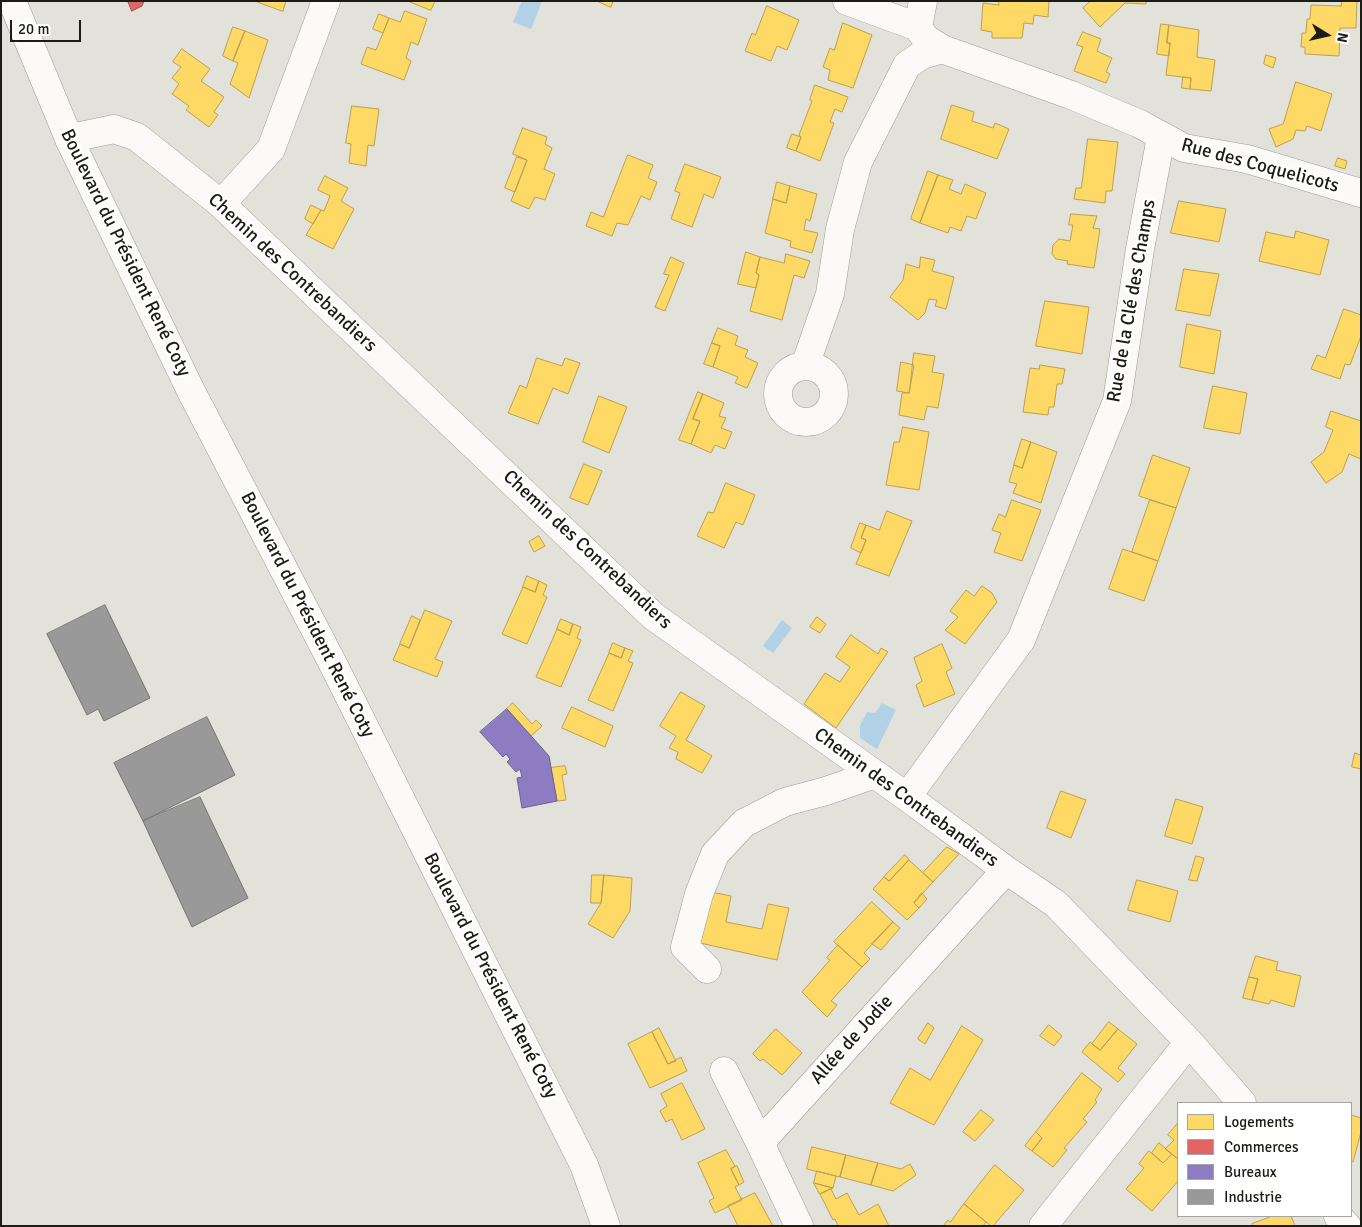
<!DOCTYPE html>
<meta charset="utf-8">
<style>
body{margin:0}
#map{position:relative;width:1362px;height:1227px;overflow:hidden;background:#e2e1da;font-family:Signika,sans-serif}
canvas{display:block}
.frame{position:absolute;inset:0;border:2px solid #1c1c17;pointer-events:none}
.legend{position:absolute;left:1177px;top:1102px;width:175px;height:115px;box-sizing:border-box;background:#fff;border:1px solid #a4a4a2;margin:0;padding:6px 9px;list-style:none;font-size:15px;color:#1c1c17}
.legend li{display:flex;align-items:center;gap:10px;height:25px}
.legend b{width:25px;border:1px solid #a4a4a2}
.north{position:absolute;left:1302px;top:10px;width:50px;height:50px;-webkit-text-stroke:4px #fff;paint-order:stroke;rotate:100deg;font-size:14px;font-weight:700;line-height:20px;text-align:center;color:#1c1c17}
.north::after{content:'';display:block;margin:auto;width:18px;height:22px;background:#1c1c17;clip-path:polygon(50% 0,100% 100%,50% 72%,0 100%)}
.scale{position:absolute;left:10px;top:20px;width:71px;height:22px;box-sizing:border-box;border:2px solid #1c1c17;border-top:0;padding-left:6px;font-size:15px;line-height:18px;white-space:nowrap;color:#1c1c17;-webkit-text-stroke:4px #fff;paint-order:stroke}
</style>
<div id="map">
<canvas width="1362" height="1227"></canvas>
<div class="frame"></div>
<ul class="legend">
<li><b style="height:14px;background:#ffd966"></b>Logements</li>
<li><b style="height:14px;background:#e06666"></b>Commerces</li>
<li><b style="height:14px;background:#8e7cc3"></b>Bureaux</li>
<li><b style="height:14px;background:#999"></b>Industrie</li>
</ul>
<div class="north">N</div>
<div class="scale">20 m</div>
</div>
<script>
const ctx = document.querySelector('canvas').getContext('2d');
ctx.lineJoin = 'round';
function fill(path, color) {
  ctx.fillStyle = color;
  ctx.fill(path, 'evenodd');
}
function strokePath(path, color, width, dash) {
  ctx.strokeStyle = color;
  ctx.lineWidth = width;
  ctx.lineCap = dash ? 'butt' : 'round';
  ctx.setLineDash(dash || []);
  ctx.stroke(path);
}
function drawText(font, color, halo, rows, align = 'center') {
  ctx.font = font + ' Signika,sans-serif';
  ctx.lineWidth = 5;
  ctx.setLineDash([]);
  ctx.textBaseline = 'middle';
  ctx.strokeStyle = halo;
  ctx.fillStyle = color;
  for (const [text, x, y, turn = 0] of rows) {
    ctx.save();
    ctx.translate(x, y);
    ctx.rotate((+turn || 0) * Math.PI / 180);
    ctx.textAlign = isNaN(turn) ? turn : align;
    if (halo) ctx.strokeText(text, 0, 0);
    ctx.fillText(text, 0, 0);
    ctx.restore();
  }
}
fill(new Path2D(`
 M522,1H542L531,29L513,22Z
 M782,620L792,628L773,653L763,646Z
 M882,703L896,710L877,749L860,738V726L867,712L875,713Z`), '#b1d1e7');
const homes = new Path2D(`
 M255,1H286L283,11Z
 M408,1H435L431,10Z
 M597,1H613L611,7Z
 M998,1H1049L1048,17L1034,15L1033,24L1024,23L1022,38H992V32L981,30L983,3L999,5Z
 M1091,1H1146V4L1125,3L1100,27L1083,8Z
 M1342,1H1357L1356,28H1340L1339,56L1305,54V47H1301L1302,33H1306L1307,19H1310L1311,5L1341,6Z
 M767,6L799,20L787,50L777,46L771,61L745,51L752,33L755,35Z
 M405,11L427,19L418,45L411,42L406,58L411,61L404,80L361,64L367,47L376,50L389,18L400,22Z
 M379,14L389,18L383,33L373,29Z
 M843,23L872,35L853,88L828,80L830,70L823,67L830,48L834,50Z
 M1161,24L1169,25L1167,43H1170L1169,56L1157,54Z
 M1169,25L1199,30L1197,57L1215,60L1211,91L1190,89L1191,78L1166,75L1170,43H1167Z
 M233,27L245,31L233,61L223,56Z
 M245,31L268,40L249,98L230,84L238,63L233,61Z
 M1083,32L1101,39L1097,51L1112,58L1106,72L1110,74L1106,83L1074,71L1083,47L1077,45Z
 M182,49L210,69L201,81L224,97L214,112L218,115L209,127L186,110L189,106L172,94L179,84L172,78L181,67L173,62Z
 M1266,55L1276,58L1273,68L1264,64Z
 M1183,77L1191,78L1190,89L1182,88Z
 M1296,82L1332,94L1321,131L1307,126L1305,131L1296,130L1293,139L1276,147L1269,129L1283,124Z
 M815,85L848,97L842,112L835,109L830,122L834,123L820,161L796,151L801,137L799,135L812,101L810,100Z
 M952,105L974,112L972,121L993,128L995,123L1009,129L997,159L941,139Z
 M352,106L379,109L374,146L368,145L366,166L349,163L351,144L346,143Z
 M523,128L547,137L545,144L552,148L544,169L555,174L545,200L535,197L529,209L511,201L527,160L513,154Z
 M792,134L801,137L796,151L787,148Z
 M1088,139L1118,142L1112,191H1106L1105,203L1074,199L1076,188H1081Z
 M628,155L653,165L648,178L657,182L650,200L641,196L628,225L617,223L612,236L586,226L591,212L603,217Z
 M517,157L527,160L515,192L505,188Z
 M1338,158L1347,161L1345,169L1335,166Z
 M685,164L721,177L713,198L704,194L692,227L671,219L680,193L675,191Z
 M928,171L938,175L920,223L911,219Z
 M938,175L953,180L949,189L961,194L965,184L986,193L976,219L967,216L961,231L950,227L948,233L920,223Z
 M325,176L348,188L341,201L354,209L333,249L306,235L321,210L324,211L330,196L318,190Z
 M777,182L790,186L786,203L773,199Z
 M790,186L817,194L810,221L806,219L804,230L818,233L812,253L790,247L791,241L765,233L773,199L786,203Z
 M1179,201L1226,209L1219,242L1171,233Z
 M311,205L321,210L313,224L305,219Z
 M1071,214L1097,216L1093,228L1100,229L1094,268L1067,264L1068,261L1056,259L1052,254L1053,245L1059,239L1070,241L1073,225H1069Z
 M1296,231L1329,240L1320,275L1259,261L1266,232L1294,238Z
 M746,252L760,257L756,273L759,275L756,288L738,284Z
 M786,254L810,261L804,278L794,275L782,320L750,311L759,275L756,273L760,257L784,263Z
 M671,257L684,263L665,311L655,307L669,275L664,274Z
 M921,257L935,260L932,271L954,277L946,309L935,306L937,300L929,299L925,313L918,320L890,297L903,280L906,264L919,268Z
 M1184,269L1219,274L1210,316L1176,310Z
 M1045,301L1089,307L1082,354L1036,346Z
 M1344,309L1361,315V336L1350,365L1345,364L1340,379L1311,369L1317,355L1325,358Z
 M1187,324L1221,331L1214,374L1180,367Z
 M718,328L738,336L735,345L748,350L745,357L758,363L747,388L735,383L738,377L713,367L720,346L712,343Z
 M712,343L720,346L713,367L704,364Z
 M914,353L935,356L932,372L944,374L938,408L927,406L924,420L899,415L902,393H909Z
 M537,358L562,366L565,358L580,363L568,394L553,388L538,424L508,413L520,385L526,388Z
 M901,362L914,365L909,393L897,391Z
 M1040,365L1065,369L1062,384H1057L1054,407H1049L1048,415L1023,412L1030,368L1039,369Z
 M1213,386L1247,393L1240,434L1204,428Z
 M698,392L703,394L693,419L700,421L691,444L679,440Z
 M703,394L724,403L719,416L726,418L721,428L732,432L725,449L715,445L711,453L691,444L700,421L693,419Z
 M599,396L627,407L609,453L583,442Z
 M1331,411L1361,421V459L1349,454L1342,472L1326,483L1311,462L1324,452L1333,430L1326,427Z
 M903,427L929,432L919,490L886,485L894,442H899Z
 M1022,439L1031,442L1022,468L1014,465Z
 M1031,442L1057,452L1041,503L1013,493L1017,484L1009,482L1014,465L1022,468Z
 M1153,455L1190,468L1176,508L1139,496Z
 M584,464L602,471L588,505L570,498Z
 M726,483L755,495L743,525L736,522L724,548L697,536L708,512L713,513Z
 M1012,500L1041,510L1022,561L994,552L1001,533L992,530L999,514L1005,517Z
 M1150,500L1176,508L1158,561L1132,552Z
 M887,511L912,521L889,576L856,564L866,540L861,538L866,525L879,530Z
 M860,523L866,525L861,538L866,540L861,553L851,548Z
 M539,536L545,546L534,552L529,542Z
 M1123,549L1158,561L1144,601L1109,589Z
 M527,576L539,581L535,592L523,587Z
 M539,581L547,585L543,595L547,597L527,644L502,634L523,587L535,592Z
 M982,586L992,593L997,602L965,644L945,630L958,617L950,611L966,590L974,596Z
 M425,610L452,621L435,659L443,662L437,677L393,660L400,644L409,648Z
 M412,616L420,620L409,648L400,644Z
 M817,617L826,624L820,633L810,627Z
 M561,619L573,624L569,635L557,629Z
 M573,624L581,627L577,638L581,640L561,687L536,677L557,629L569,635Z
 M851,635L878,654L881,648L888,652L836,728L804,704L825,673L840,682L850,667L836,657Z
 M613,643L625,648L621,658L609,653Z
 M942,644L952,668L946,672L955,694L924,707L916,685L922,681L914,658Z
 M625,648L633,651L628,661L633,663L613,711L588,700L609,653L621,658Z
 M681,692L705,706L686,740L712,756L702,773L676,759L678,752L669,748L676,736L660,726Z
 M513,703L532,724L536,720L542,726L531,736L507,709Z
 M572,707L613,726L605,747L562,728Z
 M1355,753L1361,755V769L1352,767Z
 M565,766L567,774L562,775L566,800L557,801L551,768Z
 M1061,791L1086,800L1071,838L1047,828Z
 M1176,799L1203,807L1192,844L1165,836Z
 M947,847L959,854L933,882L923,873Z
 M905,855L909,860L889,881L884,877Z
 M1196,856L1204,858L1197,881L1189,880Z
 M909,860L933,882L914,903L919,908L907,920L873,889L884,877L889,881Z
 M592,875H604L601,903H591Z
 M604,875L632,878L630,911L613,938L588,924L601,903Z
 M1137,880L1178,891L1170,922L1128,910Z
 M711,892L731,896L726,922L762,929L768,904L789,908L777,960L700,943Z
 M922,893L927,899L919,908L914,903Z
 M872,902L893,922L864,953L870,959L862,967L834,942Z
 M893,922L900,928L881,950L872,944Z
 M838,945L862,967L831,1001L837,1005L827,1017L802,992L830,960L827,958Z
 M1256,956L1278,962L1276,970L1301,976L1294,1007L1271,1000L1269,1004L1252,1000L1258,979L1249,977Z
 M1249,977L1258,979L1252,1000L1243,998Z
 M1109,1022L1118,1029L1100,1050L1092,1044Z
 M928,1023L934,1028L925,1044L918,1039Z
 M1049,1025L1062,1036L1054,1046L1040,1036Z
 M962,1026L983,1040L934,1125L890,1103L910,1068L930,1080Z
 M659,1028L676,1061L668,1064L652,1032Z
 M776,1029L802,1053L782,1075L763,1059L760,1061L753,1054Z
 M1118,1029L1137,1044L1118,1068L1125,1074L1118,1082L1082,1052L1090,1042L1100,1050Z
 M652,1032L668,1064L681,1057L687,1071L650,1088L628,1044Z
 M1082,1073L1102,1089L1095,1100L1097,1102L1083,1119L1087,1122L1064,1148L1067,1150L1053,1167L1032,1151L1042,1138L1036,1132Z
 M682,1083L705,1129L682,1140L672,1119L666,1122L660,1111L667,1106L661,1094Z
 M981,1110L994,1120L975,1141L963,1132Z
 M1351,1115L1361,1118V1132L1353,1162L1351,1161Z
 M1178,1123V1159L1165,1149L1174,1140L1168,1135Z
 M1036,1132L1042,1138L1032,1151L1025,1146Z
 M1159,1143L1172,1154L1163,1163L1152,1153Z
 M812,1147L846,1155L840,1177L807,1169Z
 M726,1150L735,1166L731,1169L739,1185L735,1187L742,1200L715,1213L709,1201L714,1198L698,1163Z
 M1149,1151L1163,1163L1172,1154L1178,1159V1181L1152,1211L1126,1189L1144,1168L1139,1164Z
 M846,1155L878,1163L871,1185L840,1177Z
 M878,1163L901,1169L910,1164L916,1175L893,1191L871,1185Z
 M995,1165L1024,1190L993,1226H991L964,1204Z
 M737,1166L744,1182L739,1185L731,1169Z
 M817,1171L836,1176L833,1188L814,1183Z
 M814,1183L833,1188L820,1194Z
 M831,1189L836,1199L847,1193L859,1215L878,1204L889,1226H838L835,1219L833,1220L820,1194Z
 M755,1193L773,1226H738L728,1206Z
 M964,1204L986,1222L983,1226H943L948,1220L950,1222Z
 M1273,1216H1291L1295,1226H1252V1224Z`);
fill(homes, '#ffd966');
strokePath(homes, '#bba04e', 1);
const shops = new Path2D(`
 M128,1H144L142,6L132,11Z`);
fill(shops, '#e06666');
strokePath(shops, '#a5504e', 1);
const offices = new Path2D(`
 M507,709L549,756L557,801L522,808L517,778L522,777L520,769L516,772L507,762L510,759L506,754L503,757L480,732Z`);
fill(offices, '#8e7cc3');
strokePath(offices, '#6c5f8f', 1);
const industry = new Path2D(`
 M105,605L150,698L104,721L98,709L87,715L47,634Z
 M207,717L235,775L143,821L114,763Z
 M200,797L248,898L192,927L143,821Z`);
fill(industry, '#999');
strokePath(industry, '#747472', 1);
const minor = new Path2D(`
 M847,1L918,27
 M923,1L918,27L925,38L942,49L1071,95L1140,124L1184,148L1247,159L1361,193
 M70,141L81,136L114,129L137,137L221,204L653,616L907,797L1006,870L1056,904L1189,1042L1242,1103
 M221,204L271,149L326,1
 M778 394a28 28 0 1 1 56 0a28 28 0 1 1-56 0Z
 M805,366L830,294L840,229L858,162L907,65L922,55L942,49
 M907,797L1021,640L1117,401L1140,249L1161,137
 M707,969L685,947L699,894L715,854L744,823L785,802L826,791L875,774
 M724,1071L760,1143
 M1338,1216L1347,1226
 M799,1226L760,1143L1006,870
 M1043,1226L1189,1042`);
const major = new Path2D(`
 M12,1L70,141L191,391L333,664L584,1165L606,1226`);
strokePath(minor, '#9d9d97', 29);
strokePath(major, '#9d9d97', 29);
strokePath(minor, '#fbfaf9', 28);
strokePath(major, '#fbfaf9', 28);
drawText('19px', '#1c1c17', '#fff', [
 ["Rue des Coquelicots",1260,166,15],
 ["Boulevard du Président René Coty",125,253,64],
 ["Chemin des Contrebandiers",292,273,43],
 ["Rue de la Clé des Champs",1132,301,-80],
 ["Chemin des Contrebandiers",587,550,43],
 ["Boulevard du Président René Coty",307,615,63],
 ["Chemin des Contrebandiers",906,798,36],
 ["Boulevard du Président René Coty",490,976,63],
 ["Allée de Jodie",852,1040,-48]
]);
</script>
